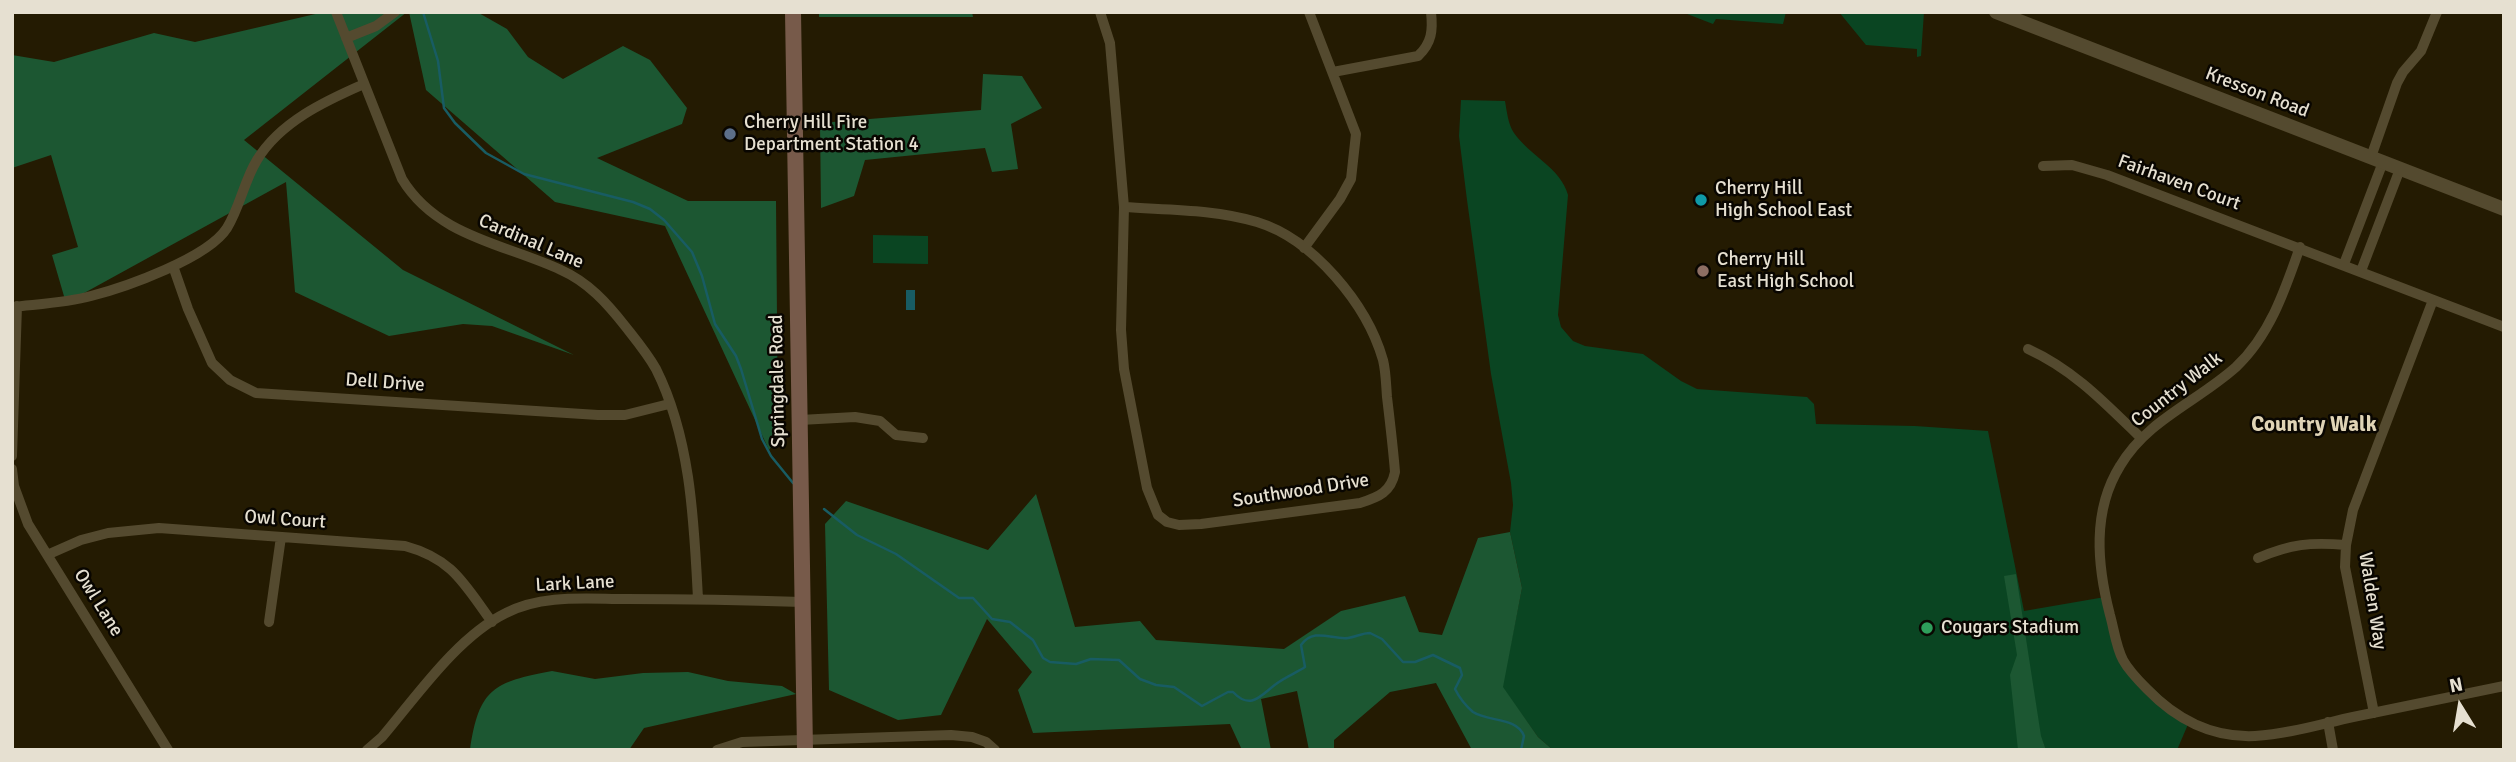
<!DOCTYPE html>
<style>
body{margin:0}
#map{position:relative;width:2516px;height:762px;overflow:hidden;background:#241b02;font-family:Signika,sans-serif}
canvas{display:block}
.frame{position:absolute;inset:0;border:14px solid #e6e0d1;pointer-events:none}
.north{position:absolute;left:2425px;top:671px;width:70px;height:70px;-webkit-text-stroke:5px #090601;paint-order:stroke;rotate:349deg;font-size:19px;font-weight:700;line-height:28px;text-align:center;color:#e6e0d1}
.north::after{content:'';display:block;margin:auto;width:24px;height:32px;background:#e6e0d1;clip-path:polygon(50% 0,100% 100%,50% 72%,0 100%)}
</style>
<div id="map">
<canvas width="2516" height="762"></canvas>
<div class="frame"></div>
<div class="north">N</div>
</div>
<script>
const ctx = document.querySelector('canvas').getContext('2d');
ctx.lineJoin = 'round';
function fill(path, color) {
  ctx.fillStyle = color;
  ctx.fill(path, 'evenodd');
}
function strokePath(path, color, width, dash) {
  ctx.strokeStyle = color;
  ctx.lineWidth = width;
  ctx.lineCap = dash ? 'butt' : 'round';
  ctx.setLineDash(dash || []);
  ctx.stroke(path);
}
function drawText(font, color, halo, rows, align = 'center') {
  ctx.font = font + ' Signika,sans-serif';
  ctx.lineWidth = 5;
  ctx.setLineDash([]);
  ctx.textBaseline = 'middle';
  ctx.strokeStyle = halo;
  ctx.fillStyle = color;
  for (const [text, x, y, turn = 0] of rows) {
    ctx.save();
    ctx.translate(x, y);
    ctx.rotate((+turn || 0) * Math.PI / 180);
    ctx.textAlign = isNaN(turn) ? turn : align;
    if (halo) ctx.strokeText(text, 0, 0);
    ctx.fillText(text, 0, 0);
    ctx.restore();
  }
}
fill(new Path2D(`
 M1682,12H1786L1783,24L1716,19L1713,24Z
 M1839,12H1924L1921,56L1917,57V49L1866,45Z
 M1461,100L1505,101C1507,112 1508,124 1514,133C1529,155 1561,168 1568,195L1558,315L1561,327L1573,341L1585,346L1643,354L1681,381L1697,389L1807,397L1814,404L1816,424L1915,426L1988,431L2024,611L2105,597L2122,659L2189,722L2177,750H2046L2042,740L2043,750H1553L1538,737L1502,687L1522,588L1510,532L1513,505L1511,483L1491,374L1467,200L1459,136Z
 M873,235L928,236V264L873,263Z`), '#0a4522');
fill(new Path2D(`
 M324,12H407L244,140L403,270L574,355L492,326L463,324L389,336L295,292L286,182L66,303L52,255L78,247L51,155L12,168V55L54,62L154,33L195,42Z
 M409,12H477L507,29L528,57L563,79L623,46L650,60L687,108L682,124L597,158L688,201H776L778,437L769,450L665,226L555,202L426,90Z
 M819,12H972L973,17H819Z
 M983,74L1022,76L1042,108L1011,124L1018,169L992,172L985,148L865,160L854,196L821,208L820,123L981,110Z
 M1036,494L1075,627L1140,621L1156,640L1284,649L1341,611L1405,596L1419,632L1442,635L1478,538L1510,532L1522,588L1503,687L1538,737L1553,750H1472L1436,683L1390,692L1334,740V750H1309L1297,691L1261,699L1271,750H1242L1230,724L1033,733L1018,690L1032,672L987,619L941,715L898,720L829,690L825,524L846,501L988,550Z
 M2016,574L2041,736L2046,750H2018L2010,675L2017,655L2004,576Z
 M552,671L595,679L643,673L688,672L728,681L782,686L796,694L644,728L629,750H470C479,688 494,682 552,671Z`), '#1c5732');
fill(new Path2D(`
 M906,290H915V310H906Z`), '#185c63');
strokePath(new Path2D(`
 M423,12L438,61L444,108L455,123L486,153L524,174L633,202L650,209L664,220L692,252L702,276L715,324L736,356L741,369L762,439L771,456L793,483
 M824,509L857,535L896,554L959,598H973L992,619L1010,622L1033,640L1043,658L1050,662L1076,664L1091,659L1119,660L1140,679L1156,685L1174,687L1202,706L1228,692H1233C1251,711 1261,695 1276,684C1285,677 1296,673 1305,667L1301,645C1314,627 1332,640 1348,638C1356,637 1362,633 1370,633L1382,639L1403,662H1415L1433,655L1460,668L1462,675L1455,689C1459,697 1466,706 1473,712C1488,722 1517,717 1524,736L1521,750`), '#185c63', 2.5);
strokePath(new Path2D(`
 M336,12L402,179C437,237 506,244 561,270C588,282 607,303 625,326C636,340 647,353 656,369C691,439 694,522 698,599
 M1100,12L1110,43L1124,207L1121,330L1124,369L1147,488L1158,515L1167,522L1179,525L1201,524L1360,503C1379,497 1391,492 1395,472C1393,447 1390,422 1387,397C1386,385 1386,372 1383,360C1367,304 1313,239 1257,222C1214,209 1167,210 1124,207
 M346,38L376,26L395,12
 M1333,72L1418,56C1432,43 1433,30 1431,12
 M2371,157L2397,83L2403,72L2421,51L2437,12
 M2043,166L2072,165L2107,175L2504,327
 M2300,247C2285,290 2270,335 2236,367C2197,402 2147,420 2120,466C2092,511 2097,565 2110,615C2114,629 2116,647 2123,660C2129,671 2138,680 2147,689C2176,719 2212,738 2255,736C2288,734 2321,724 2353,717C2404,707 2454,696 2504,686
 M1304,248L1340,199L1351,179L1356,134L1309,12
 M2344,264L2383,162
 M173,266L188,309L212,363L230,380L256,393L598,415H625L669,404
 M2361,271L2400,169
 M12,307C38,304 66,303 91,296C126,287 208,258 227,228C240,207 244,181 257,160C280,122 325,101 364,84
 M2028,349C2074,370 2105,403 2141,438
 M800,420L855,417L880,421L896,435L923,438
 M12,456L17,306
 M12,469L14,486L28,524L168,750
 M47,555L81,540L108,533L159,528L405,546C453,559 464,584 492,622
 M2258,558C2291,544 2310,542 2346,545
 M269,622L281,537
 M2374,713L2345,567L2346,545L2353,510L2433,300
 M2328,722L2333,750
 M367,750L382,737C417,696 457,637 506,613C542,594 587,599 626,599C685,599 744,600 802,602
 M717,750L742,742L951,735L972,737L986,742L995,750`), '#544a2f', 10);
strokePath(new Path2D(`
 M1996,12L2504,209`), '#544a2f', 14);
strokePath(new Path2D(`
 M793,12L805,750`), '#775a4a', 16);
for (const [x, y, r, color] of [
 [730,134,7,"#5c6f8a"],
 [1701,200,7,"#0f9aa8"],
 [1703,271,7,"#8d6e63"],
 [1927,628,7,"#2e9e5b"]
]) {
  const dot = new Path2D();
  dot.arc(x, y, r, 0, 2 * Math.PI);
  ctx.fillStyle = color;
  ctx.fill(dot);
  strokePath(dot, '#090601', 2.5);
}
drawText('19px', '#e6e0d1', '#090601', [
 ["Kresson Road",2257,93,21],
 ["Fairhaven Court",2179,183,20],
 ["Cardinal Lane",531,242,23],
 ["Springdale Road",778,381,-91],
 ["Dell Drive",385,383,4],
 ["Country Walk",2177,390,-38],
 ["Southwood Drive",1301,491,-9],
 ["Owl Court",285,520,4],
 ["Lark Lane",575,584,-3],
 ["Walden Way",2372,601,81],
 ["Owl Lane",98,603,58]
]);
drawText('19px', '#e6e0d1', '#090601', [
 ["Cherry Hill Fire",744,123],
 ["Department Station 4",744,145],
 ["Cherry Hill",1715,189],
 ["High School East",1715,211],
 ["Cherry Hill",1717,260],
 ["East High School",1717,282],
 ["Cougars Stadium",1941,628]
], 'left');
drawText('bold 21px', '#e0d4b6', '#090601', [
 ["Country Walk",2314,425]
]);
</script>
